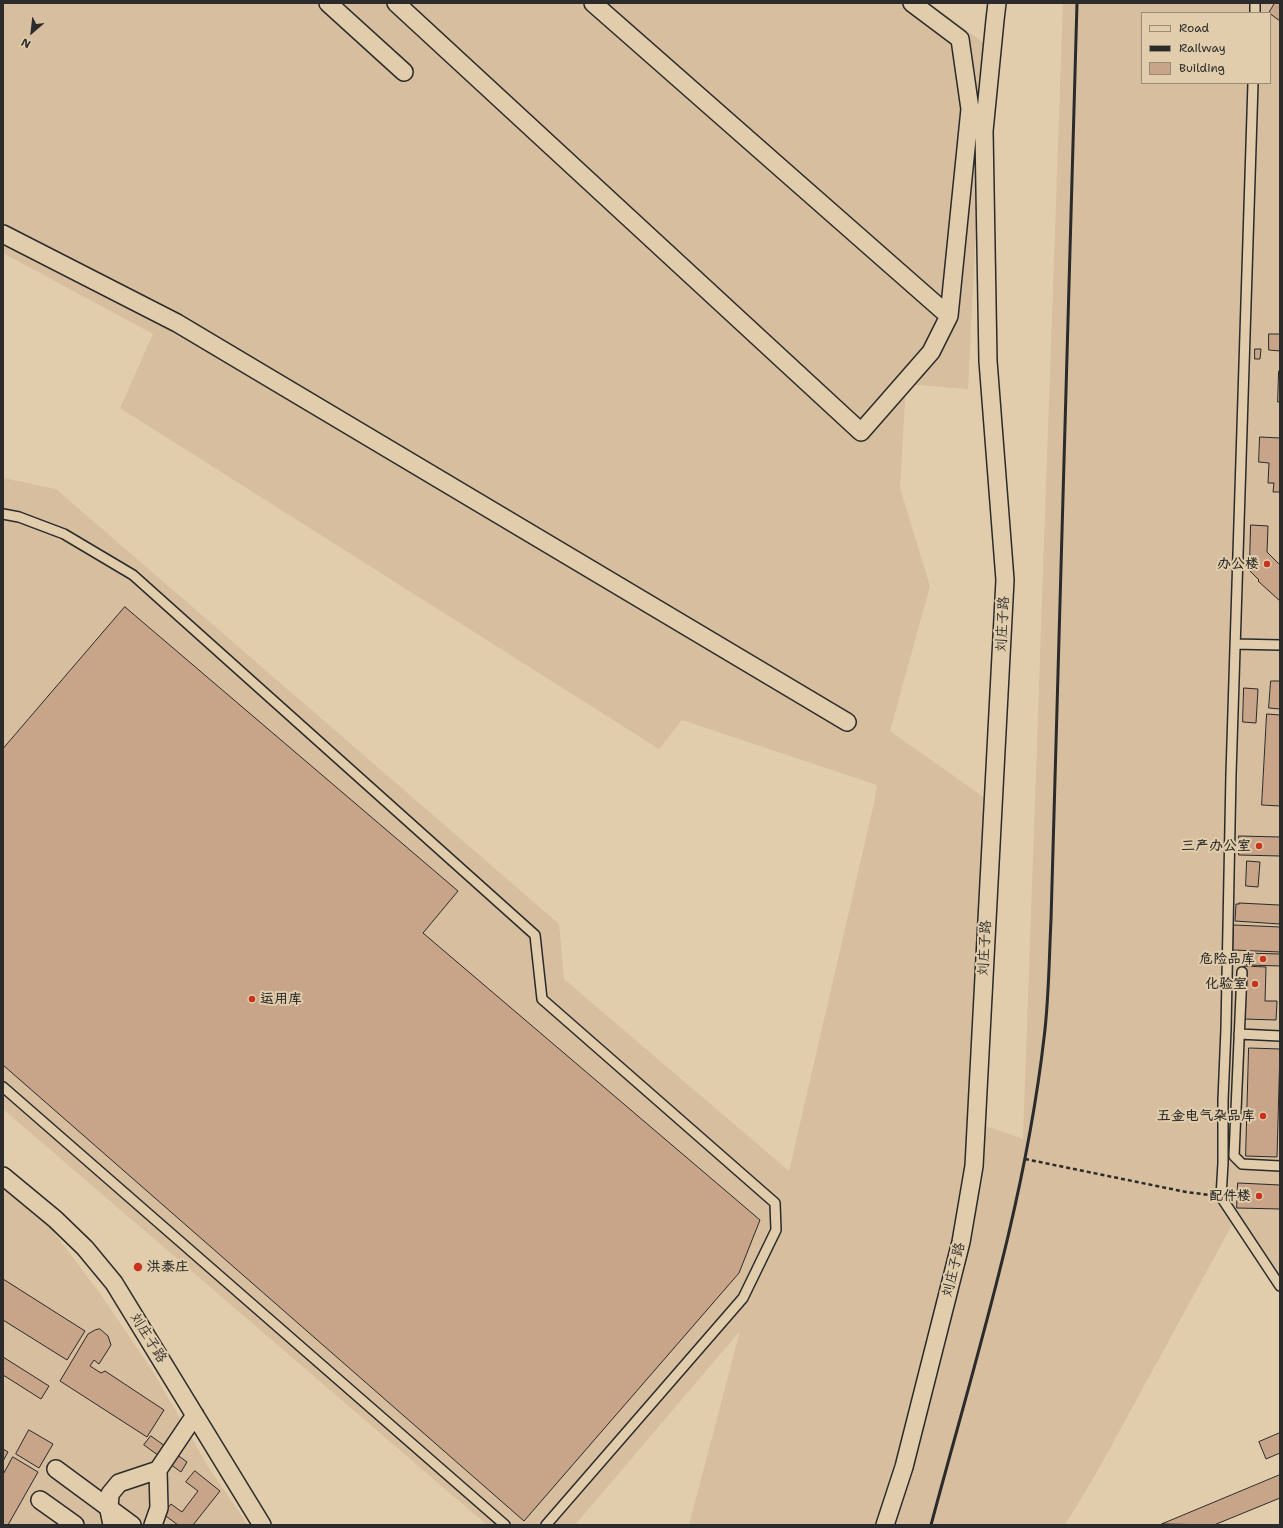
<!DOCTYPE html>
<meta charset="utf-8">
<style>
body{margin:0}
#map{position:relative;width:1283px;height:1528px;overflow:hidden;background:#e1cdab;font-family:"Shantell Sans",sans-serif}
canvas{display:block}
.frame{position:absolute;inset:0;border:4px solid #2b2b2b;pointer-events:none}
.legend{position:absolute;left:1141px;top:12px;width:130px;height:72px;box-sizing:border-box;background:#e1cdab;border:1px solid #988c78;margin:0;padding:5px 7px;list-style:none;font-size:12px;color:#2b2b2b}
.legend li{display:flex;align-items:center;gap:8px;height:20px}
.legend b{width:20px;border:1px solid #988c78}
.north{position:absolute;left:12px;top:12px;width:40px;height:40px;-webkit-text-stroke:3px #e1cdab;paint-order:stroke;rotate:208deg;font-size:11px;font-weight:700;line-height:16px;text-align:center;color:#2b2b2b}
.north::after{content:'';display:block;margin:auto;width:14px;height:18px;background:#2b2b2b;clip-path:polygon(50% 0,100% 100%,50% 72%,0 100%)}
</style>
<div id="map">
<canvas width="1283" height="1528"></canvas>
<div class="frame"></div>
<ul class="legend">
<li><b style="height:5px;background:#e1cdab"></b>Road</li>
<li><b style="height:5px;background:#2b2b2b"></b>Railway</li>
<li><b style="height:11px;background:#c8a589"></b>Building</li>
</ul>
<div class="north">N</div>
</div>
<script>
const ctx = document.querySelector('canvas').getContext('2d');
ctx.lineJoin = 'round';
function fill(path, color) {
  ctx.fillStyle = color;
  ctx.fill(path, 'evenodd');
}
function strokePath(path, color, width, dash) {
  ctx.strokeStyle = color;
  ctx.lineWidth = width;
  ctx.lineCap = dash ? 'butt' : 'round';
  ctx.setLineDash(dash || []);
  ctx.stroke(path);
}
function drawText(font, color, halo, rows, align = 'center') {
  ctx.font = font + ' "Shantell Sans","LXGW WenKai TC",sans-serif';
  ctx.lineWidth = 4;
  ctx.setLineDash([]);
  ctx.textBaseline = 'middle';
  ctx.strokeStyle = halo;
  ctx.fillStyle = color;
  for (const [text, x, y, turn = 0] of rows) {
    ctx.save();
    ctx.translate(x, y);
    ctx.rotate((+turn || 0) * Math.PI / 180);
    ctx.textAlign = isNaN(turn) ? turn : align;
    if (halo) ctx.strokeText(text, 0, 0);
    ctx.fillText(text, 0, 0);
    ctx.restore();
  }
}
fill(new Path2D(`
 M3,3H930L985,44L968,389L906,384L900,488L930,586L890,731L999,808L986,1126L1023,1139L1063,3H1251V13H1142V83H1250L1233,976L1253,83H1270V13H1255V3H1280V1274L1238,1214L1097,1472L1065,1525H689L740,1331L575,1525H487L3,1109V478L56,489L559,924L564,979L789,1171L874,803L877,785L682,720L659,749L120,408L153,334L3,253Z
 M3,1183L49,1226L99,1292L152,1370L209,1468L248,1525H3Z`), '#d6be9f');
const building = new Path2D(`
 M1275,3H1280V21L1269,13Z
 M1269,334H1280V351L1269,350Z
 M1255,349H1261L1260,359H1255Z
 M1279,371H1280V402H1278Z
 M1260,437L1280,438V492H1273L1274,483H1268L1269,463L1259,462Z
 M1251,525L1268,526L1267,552L1280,565V601L1258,581L1259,580L1249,570L1256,563L1250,556Z
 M125,607L458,891L423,933L760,1220L739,1273L524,1521L3,1065V749Z
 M1271,681H1280V709L1269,708Z
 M1244,688L1258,689L1256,723L1243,722Z
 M1267,714L1280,715V806L1262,805Z
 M1239,836L1280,837V856L1239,855Z
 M1247,861L1260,862L1258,887L1246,886Z
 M1239,903L1279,905L1280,906V924L1235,921L1236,904H1239Z
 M1234,925L1280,927V952L1233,950Z
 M1247,953L1280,954V966L1247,965Z
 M1245,966L1266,967L1265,1001H1277L1276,1020L1244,1019Z
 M1249,1048L1280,1049L1277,1157L1246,1156Z
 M1238,1183L1280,1185V1209L1237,1208Z
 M3,1279L85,1331L67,1360L3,1320Z
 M100,1329L108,1336L111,1345L99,1364L94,1360L90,1366L101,1373L105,1371L164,1410L147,1437L60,1381L88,1334L95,1330Z
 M3,1357L49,1386L41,1399L3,1375Z
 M29,1430L53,1444L39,1468L16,1454Z
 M1280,1433V1453L1266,1459L1259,1442Z
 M151,1436L187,1462L181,1472L144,1445Z
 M3,1449L8,1452L3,1461Z
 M13,1457L38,1472L8,1525H3V1475Z
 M195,1471L220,1491L193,1525H178L163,1514L171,1504L182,1512L198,1491L186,1482Z
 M1280,1475V1498L1214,1525L1162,1524Z`);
fill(building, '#c8a589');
strokePath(building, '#2b2b2b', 1);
const lane = new Path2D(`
 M1255,13V3
 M1253,83L1231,774L1226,1029L1223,1100V1163L1221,1197L1280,1286
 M3,514L19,517L64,534L133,575L535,935L542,999L775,1203L776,1230L743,1298L546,1525
 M1235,644L1280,645
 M1242,972L1234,1156L1242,1164L1280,1166
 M1239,1034L1280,1036
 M3,1087L505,1525`);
const street = new Path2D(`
 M328,3L404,72
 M396,3L861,432L931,352L949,316
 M593,3L949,316L970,109L960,39L912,3
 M3,234L177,323L847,722
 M3,1176L55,1219L85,1248L114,1283L262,1525
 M56,1469L132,1525
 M40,1500L75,1525
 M112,1525L109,1510L110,1494L119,1483L158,1470L195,1415
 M153,1525L159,1508L158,1470
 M885,1525L904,1467L961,1242L974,1166L1005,580L988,361L984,131L995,20L997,3`);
strokePath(lane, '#2b2b2b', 12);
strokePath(street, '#2b2b2b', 20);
strokePath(new Path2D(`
 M1025,1159L1186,1192L1210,1195`), '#2b2b2b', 2.5, [4, 3]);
strokePath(lane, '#e1cdab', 9);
strokePath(street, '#e1cdab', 17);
strokePath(new Path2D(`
 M931,1525C974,1364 1025,1204 1044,1038C1049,999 1049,959 1051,920L1077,3`), '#2b2b2b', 3);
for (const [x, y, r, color] of [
 [1267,564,4,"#c8321e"],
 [1259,846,4,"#c8321e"],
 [1263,959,4,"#c8321e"],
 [1255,984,4,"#c8321e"],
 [252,999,4,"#c8321e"],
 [1263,1116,4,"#c8321e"],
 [1259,1196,4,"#c8321e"],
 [138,1267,5,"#c8321e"]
]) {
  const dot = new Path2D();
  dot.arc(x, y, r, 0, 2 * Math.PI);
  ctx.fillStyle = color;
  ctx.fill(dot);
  strokePath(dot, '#e1cdab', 1.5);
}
drawText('bold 14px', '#2b2b2b', '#e1cdab', [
 ["办公楼",1259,564],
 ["三产办公室",1251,846],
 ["危险品库",1255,959],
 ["化验室",1247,984],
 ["运用库",260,999,"left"],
 ["五金电气杂品库",1255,1116],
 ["配件楼",1251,1196],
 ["洪泰庄",147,1267,"left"]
], 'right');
drawText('14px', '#2b2b2b', '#e1cdab', [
 ["刘庄子路",1003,624,-87],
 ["刘庄子路",985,948,-87],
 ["刘庄子路",954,1270,-76],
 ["刘庄子路",148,1338,58]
]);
</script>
